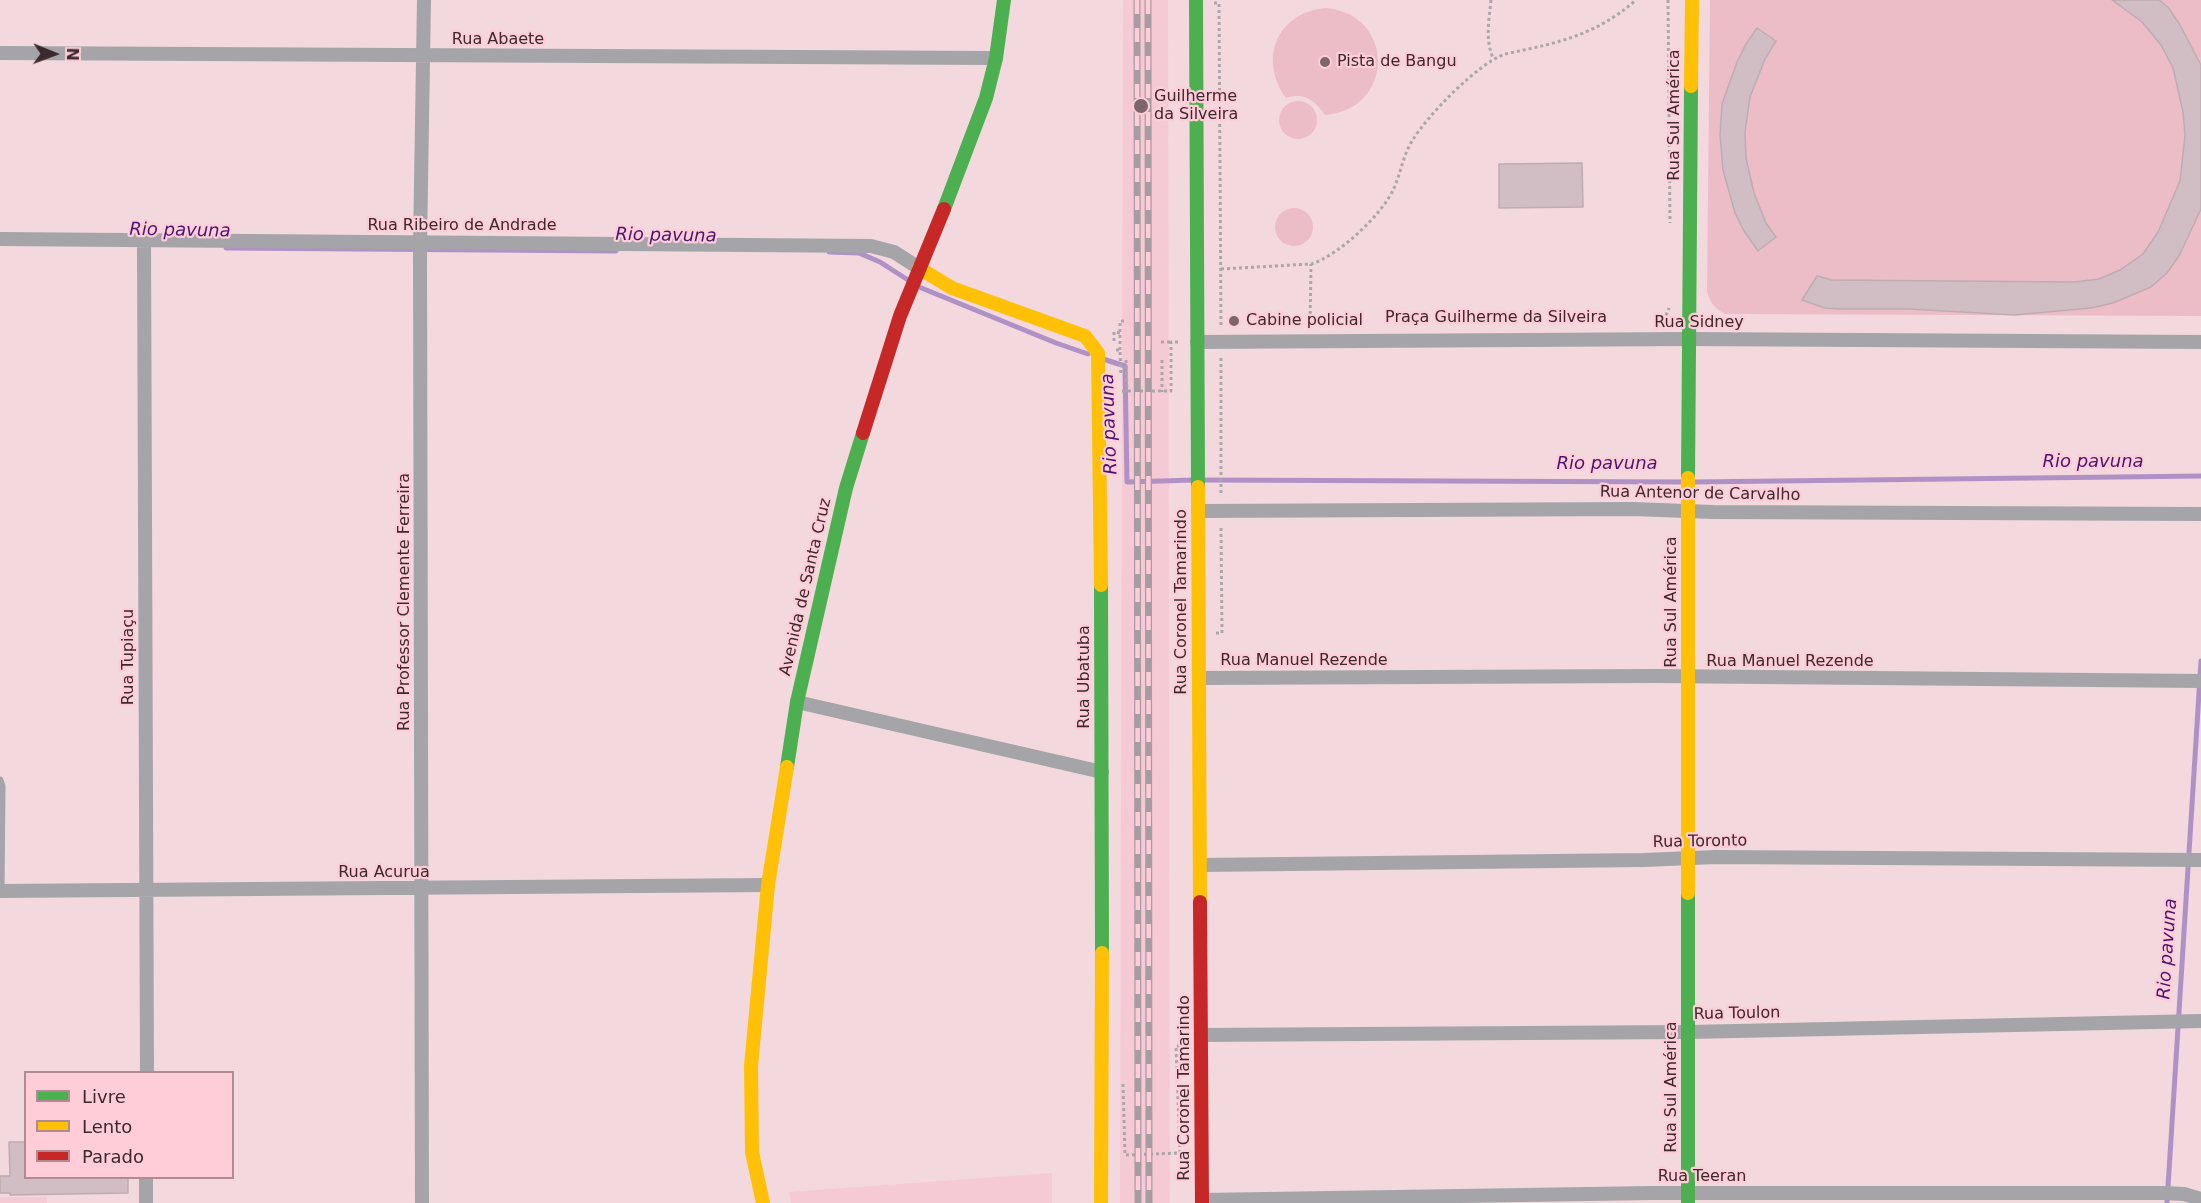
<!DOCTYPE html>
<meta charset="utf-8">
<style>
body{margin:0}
#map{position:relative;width:2201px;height:1203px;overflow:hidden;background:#f3d8de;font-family:"DejaVu Sans",sans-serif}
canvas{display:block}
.legend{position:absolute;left:24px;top:1071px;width:210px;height:108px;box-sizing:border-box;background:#fecdd8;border:2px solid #b08b94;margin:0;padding:8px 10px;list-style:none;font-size:18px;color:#3b292d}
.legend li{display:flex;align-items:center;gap:12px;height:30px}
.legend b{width:30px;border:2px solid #b08b94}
.north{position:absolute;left:24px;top:24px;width:60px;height:60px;-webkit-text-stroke:4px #fecdd8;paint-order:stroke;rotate:91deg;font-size:16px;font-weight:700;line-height:24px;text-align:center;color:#3b292d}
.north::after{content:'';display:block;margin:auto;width:21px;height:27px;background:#3b292d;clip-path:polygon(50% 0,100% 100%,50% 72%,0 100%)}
</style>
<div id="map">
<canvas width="2201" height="1203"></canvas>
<ul class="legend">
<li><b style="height:8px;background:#4caf50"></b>Livre</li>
<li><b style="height:8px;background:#ffc107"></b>Lento</li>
<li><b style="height:8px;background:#c62828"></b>Parado</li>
</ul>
<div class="north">N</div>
</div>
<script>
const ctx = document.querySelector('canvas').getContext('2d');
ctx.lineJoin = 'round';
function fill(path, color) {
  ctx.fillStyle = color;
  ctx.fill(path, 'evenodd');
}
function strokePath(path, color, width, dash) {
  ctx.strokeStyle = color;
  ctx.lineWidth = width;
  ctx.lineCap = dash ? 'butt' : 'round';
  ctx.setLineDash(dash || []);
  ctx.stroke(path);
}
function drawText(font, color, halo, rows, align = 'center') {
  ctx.font = font + ' "DejaVu Sans",sans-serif';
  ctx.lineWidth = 4.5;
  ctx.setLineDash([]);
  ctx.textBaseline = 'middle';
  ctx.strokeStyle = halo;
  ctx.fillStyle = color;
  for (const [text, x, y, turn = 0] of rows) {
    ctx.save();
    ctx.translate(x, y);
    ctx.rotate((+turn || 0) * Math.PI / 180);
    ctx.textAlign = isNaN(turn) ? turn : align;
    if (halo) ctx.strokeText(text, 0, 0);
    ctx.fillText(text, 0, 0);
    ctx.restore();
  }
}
fill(new Path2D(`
 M1123,0H1168L1170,1203H1120Z
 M1052,1173V1203H791L789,1192Z
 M0,1197H47V1203H0Z`), '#f6cad4');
fill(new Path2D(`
 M1710,0H2201V316L1725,314C1714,308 1710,303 1707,291Z
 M1326,8C1396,14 1395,110 1325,115C1315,101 1305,92 1286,98C1258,59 1277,12 1326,8Z
 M1279 120a19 19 0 1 1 38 0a19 19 0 1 1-38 0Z
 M1275 227a19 19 0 1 1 38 0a19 19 0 1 1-38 0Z`), '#ecbdc7');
strokePath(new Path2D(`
 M226,248L616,251
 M829,252L859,253L880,262L908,280
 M919,287L1056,343L1088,354
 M1103,359L1125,366L1127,482L1194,480
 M1204,480L1683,482
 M1693,482L2201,476
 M2167,1203L2201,661`), '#b091c6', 5);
const building = new Path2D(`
 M2112,0H2159L2168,7L2180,25L2201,65V209L2179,256L2167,273L2151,287L2113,303L2091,308L2014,315L1909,309H1838L1825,308L1802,300L1817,276L1832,280L2074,282L2099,279L2120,270L2143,254L2158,232L2180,181L2185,135L2183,112L2173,68L2161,45L2142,22Z
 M1757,28L1776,41L1765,59L1750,97L1745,132L1746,158L1754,193L1766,223L1776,237L1758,251L1744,231L1735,213L1723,170L1720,135L1722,104L1737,62L1746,44Z
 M1582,163L1583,207L1499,208V164Z
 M9,1142H26V1178H128V1193L10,1195V1193H0V1176H10Z`);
fill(building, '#d1bdc4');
strokePath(building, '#bfacb3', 1.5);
strokePath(new Path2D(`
 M1491,0C1489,20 1485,39 1493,58
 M1668,0L1670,223
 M1214,3H1219L1221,327
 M1221,269L1311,264C1338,256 1383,214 1394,188C1401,172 1403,156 1412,141C1428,115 1477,64 1505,54C1557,43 1595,36 1636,0
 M1658,324L1665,318L1669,308
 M1310,326L1311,264
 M1114,341V332L1120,333
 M1161,342H1171
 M1116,350H1120L1121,375
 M1120,350V321H1126
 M1221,358V495
 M1126,360L1127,391
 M1162,360V392
 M1122,391H1171V342H1179
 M1216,633H1222L1221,526
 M1123,1084L1125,1155L1180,1153L1176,1046H1182`), '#ada5a9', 3, [3, 3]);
strokePath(new Path2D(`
 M0,780L2,786L1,891`), '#a4a4a9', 7);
strokePath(new Path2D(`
 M0,53L996,58
 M0,239L871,246L894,252L919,268
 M144,241L147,1072
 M1197,342L1689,339L2201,342
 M1198,511L1633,509L1713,512L2201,514
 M1199,678L1654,676L2201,681
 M797,702L1102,772
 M1200,865L1644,860L1715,857L2201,860
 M0,891L768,885
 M1201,1035L1689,1032L2201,1021
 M1202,1200L1652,1193H2164L2184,1194L2201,1199
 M146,1203V1178
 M422,1203L420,245L424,0`), '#a4a4a9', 14);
strokePath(new Path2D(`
 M1196,0L1198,487
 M944,209L986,98L996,58L1004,0
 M1688,478L1691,86
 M1101,585L1102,953
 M787,767L797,702L846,488L863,433
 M1688,893V1203`), '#4caf50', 14);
strokePath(new Path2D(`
 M1691,86L1692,0
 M919,268L952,288L1085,336L1098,353L1101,585
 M1198,487L1200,902
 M1688,893V478
 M763,1203L752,1152L751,1066L768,885L787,767
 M1101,1203L1102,953`), '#ffc107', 14);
strokePath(new Path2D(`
 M863,433L900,316L944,209
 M1200,902L1202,1203`), '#c62828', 14);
const rail = new Path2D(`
 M1137,0L1138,1203
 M1148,0L1149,1203`);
strokePath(rail, '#a79ca2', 7);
strokePath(rail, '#fecdd8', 4.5, [14]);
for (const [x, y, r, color] of [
 [1325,62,6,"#7b666b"],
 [1141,106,8,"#7b666b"],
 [1234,321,6,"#7b666b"]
]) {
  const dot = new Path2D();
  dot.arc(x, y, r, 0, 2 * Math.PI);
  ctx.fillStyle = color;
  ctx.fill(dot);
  strokePath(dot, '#fecdd8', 2);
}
drawText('16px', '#3b292d', '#fecdd8', [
 ["Rua Abaete",498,40],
 ["Rua Sul América",1675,115,-90],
 ["Rua Ribeiro de Andrade",462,226],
 ["Praça Guilherme da Silveira",1496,318],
 ["Rua Sidney",1699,323],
 ["Rua Antenor de Carvalho",1700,494,1],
 ["Avenida de Santa Cruz",806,587,-77],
 ["Rua Professor Clemente Ferreira",405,602,-90],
 ["Rua Coronel Tamarindo",1182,602,-90],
 ["Rua Sul América",1672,602,-90],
 ["Rua Tupiaçu",129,657,-90],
 ["Rua Manuel Rezende",1304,661],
 ["Rua Manuel Rezende",1790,662],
 ["Rua Ubatuba",1085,677,-90],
 ["Rua Toronto",1700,842,-1],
 ["Rua Acurua",384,873],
 ["Rua Toulon",1737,1014,-1],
 ["Rua Sul América",1672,1087,-90],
 ["Rua Coronel Tamarindo",1185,1088,-90],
 ["Rua Teeran",1702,1177]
]);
drawText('16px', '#3b292d', '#fecdd8', [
 ["Pista de Bangu",1337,62],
 ["Guilherme",1154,97],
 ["da Silveira",1154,115],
 ["Cabine policial",1246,321]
], 'left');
drawText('italic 18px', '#471770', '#fecdd8', [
 ["Rio pavuna",180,231,1],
 ["Rio pavuna",666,236,1],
 ["Rio pavuna",1110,424,-92],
 ["Rio pavuna",2093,462],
 ["Rio pavuna",1607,464],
 ["Rio pavuna",2168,949,-86]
]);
</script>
